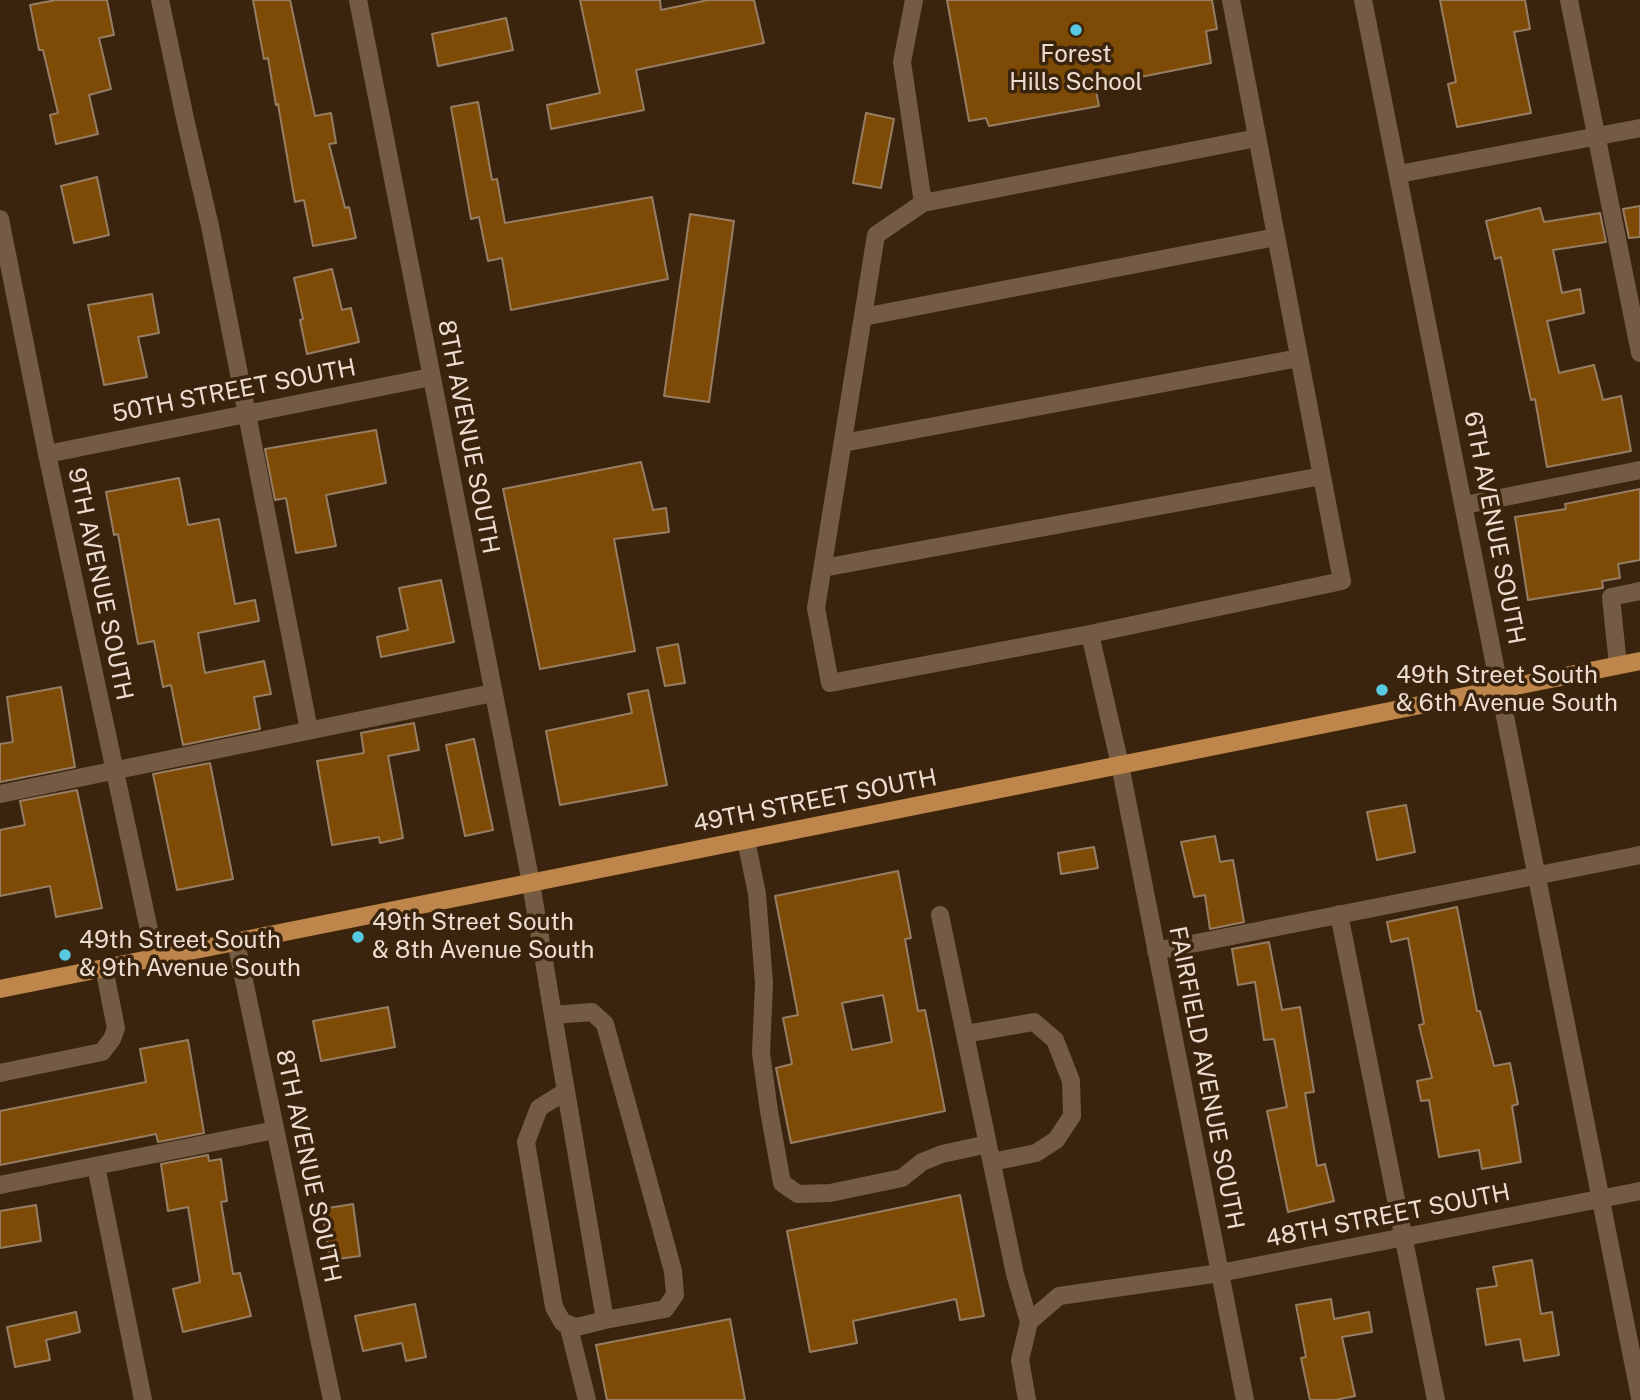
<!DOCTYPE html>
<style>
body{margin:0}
canvas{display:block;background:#3a240d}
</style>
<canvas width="1640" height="1400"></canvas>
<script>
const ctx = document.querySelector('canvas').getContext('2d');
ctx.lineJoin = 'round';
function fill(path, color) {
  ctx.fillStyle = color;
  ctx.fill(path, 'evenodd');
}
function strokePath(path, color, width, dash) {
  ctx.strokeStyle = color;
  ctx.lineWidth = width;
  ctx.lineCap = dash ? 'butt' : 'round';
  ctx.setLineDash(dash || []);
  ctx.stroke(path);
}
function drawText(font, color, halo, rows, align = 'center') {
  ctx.font = font + ' "Public Sans",sans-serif';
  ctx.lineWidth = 7;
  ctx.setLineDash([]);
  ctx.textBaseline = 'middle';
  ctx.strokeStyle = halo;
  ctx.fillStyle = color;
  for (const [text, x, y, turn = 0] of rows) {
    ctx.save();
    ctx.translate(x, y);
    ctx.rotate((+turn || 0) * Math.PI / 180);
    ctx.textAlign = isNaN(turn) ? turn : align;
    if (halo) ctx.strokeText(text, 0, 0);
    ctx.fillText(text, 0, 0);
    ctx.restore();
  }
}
const building = new Path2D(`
 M56,0H107L114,35L99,38L111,89L89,95L98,134L56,144L50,115L58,113L43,50H39L30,5Z
 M253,0H290L315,116L331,113L336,143L329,144L345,208L349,207L356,238L313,246L304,200L295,202L278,104L276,105L268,58L264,59Z
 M580,0H660L661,10L708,0H754L764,43L636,70L644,110L551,129L547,105L600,93Z
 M947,0H1212L1217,29L1206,31L1211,63L1095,86L1099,106L989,126L986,118L969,121Z
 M1440,0H1525L1530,29L1514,32L1531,113L1457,127L1448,84L1456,82Z
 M506,18L513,50L438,66L432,34Z
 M478,102L492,180L497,179L505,223L652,197L668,279L511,310L502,258L488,261L479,217L471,219L451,107Z
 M866,113L894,119L881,188L853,183Z
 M97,177L109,235L74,243L61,186Z
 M1640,206V237L1629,238L1623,209Z
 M1540,208L1544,222L1600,213L1606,242L1553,250L1562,293L1580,289L1584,313L1547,321L1559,373L1594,365L1603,400L1621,396L1631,451L1547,467L1535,399L1531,400L1501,257L1495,259L1486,221Z
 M690,214L734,221L709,402L664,396Z
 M332,269L342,310L351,308L359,342L307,354L300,320L303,319L294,278Z
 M152,294L159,333L138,337L147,377L104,385L88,305Z
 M376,430L386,483L326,495L336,546L296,553L286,498L275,500L265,449Z
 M641,462L653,510L666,508L669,532L614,539L635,651L540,669L503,489Z
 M179,478L188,525L219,519L235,604L255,600L259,621L198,633L205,673L264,661L271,694L254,697L260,729L183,745L171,685L163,687L154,641L138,644L118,534L114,535L106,492Z
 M1640,489V560L1618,564L1620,578L1602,581L1603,588L1528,600L1515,517L1566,509L1565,504Z
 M441,580L454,642L381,657L377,637L408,630L399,588Z
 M678,644L685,683L665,686L657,648Z
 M61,687L75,767L0,782V744L13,742L7,697Z
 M648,690L667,785L560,805L546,731L632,713L628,694Z
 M414,723L419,750L388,756L403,838L380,843L379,837L332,845L317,761L364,753L361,733Z
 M474,739L493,830L465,836L446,745Z
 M210,763L233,879L177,890L153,774Z
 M77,790L102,908L56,917L50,886L0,896V830L25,825L20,801Z
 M1406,805L1415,852L1377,860L1367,812Z
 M1215,836L1220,862L1233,860L1244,922L1210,929L1205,895L1194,897L1181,842Z
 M1094,847L1098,868L1061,874L1058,853Z
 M898,871L911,938L905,939L918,1011L925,1010L945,1111L791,1143L776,1068L792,1064L783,1018L798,1015L775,896ZM883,995L892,1042L852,1050L842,1003Z
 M1457,907L1477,1011H1480L1494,1066L1510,1063L1518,1104L1512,1106L1521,1162L1482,1169L1479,1150L1439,1157L1429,1100L1421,1101L1417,1081L1432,1078L1419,1025L1424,1024L1408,938L1391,942L1387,922Z
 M1269,942L1282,1010L1300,1007L1314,1092L1305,1093L1317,1166L1325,1164L1334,1201L1288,1212L1267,1111L1287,1107L1274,1039L1264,1040L1255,982L1238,985L1232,949Z
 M388,1007L395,1047L321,1061L313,1021Z
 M188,1040L204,1133L158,1142L156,1134L0,1165V1111L146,1082L140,1049Z
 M208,1155L209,1161L221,1159L227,1201L221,1202L233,1274L240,1273L251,1316L183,1332L173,1289L200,1282L188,1207L168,1211L161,1164Z
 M960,1195L984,1316L960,1320L956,1299L853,1321L857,1343L810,1352L787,1231Z
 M353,1204L360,1256L330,1260L322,1209Z
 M36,1205L41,1241L0,1248V1211Z
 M1532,1260L1541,1314L1552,1312L1559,1355L1524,1361L1520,1339L1486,1345L1477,1289L1497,1286L1493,1267Z
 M1331,1299L1334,1319L1369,1312L1372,1332L1342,1337L1355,1396L1335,1400H1310L1301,1358L1306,1357L1296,1305Z
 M415,1304L426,1357L406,1361L402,1343L363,1351L355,1316Z
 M76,1312L80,1332L46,1340L50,1360L15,1367L7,1327Z
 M730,1319L745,1400H607L596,1345Z`);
fill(building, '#7d4b05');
strokePath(building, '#977d64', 2);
strokePath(new Path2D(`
 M160,0L186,123L210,226L309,730
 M358,0L531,883L553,1015L605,1320L665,1309L675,1295L673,1271L605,1024L592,1012L553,1015
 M914,0L902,62L923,203L1257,138
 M1231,0L1342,581L1090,634L1120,765L1245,1400
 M1363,0L1640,1397
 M1569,0L1640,353
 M1399,174L1640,128
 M923,203L876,235L816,608L830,683L1090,634
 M0,219L47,454L155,958
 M863,317L1276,237
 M843,443L1299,358
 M47,454L431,377
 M1465,505L1640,470
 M823,568L1322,476
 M1618,665L1611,597L1640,591
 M0,794L493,693
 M746,840L757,894L764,983L761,1053L769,1111L782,1183L798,1194L830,1193L902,1178L922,1162L942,1154L988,1144
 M1339,914L1436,1400
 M940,915L1015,1274L1029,1322L1020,1360L1027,1400
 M236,942L332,1400
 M1156,951L1640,855
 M965,1034L1034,1022L1055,1040L1071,1081L1072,1116L1056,1140L1036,1153L992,1162
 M0,1073L102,1052L112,1039L116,1028L104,968
 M566,1091L539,1108L526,1142L554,1307L563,1323L577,1327L605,1320
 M96,1166L143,1400
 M0,1185L275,1130
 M1029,1322L1059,1296L1220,1273L1640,1191
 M568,1324L587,1400`), '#745b43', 18);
strokePath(new Path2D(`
 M0,989L1640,661`), '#be864a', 18);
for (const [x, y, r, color] of [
 [1076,30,7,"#58c9e3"],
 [1382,690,7,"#58c9e3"],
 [358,937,7,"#58c9e3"],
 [65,955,7,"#58c9e3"]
]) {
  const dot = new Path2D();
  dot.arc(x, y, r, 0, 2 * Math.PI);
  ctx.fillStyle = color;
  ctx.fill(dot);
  strokePath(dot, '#3a240d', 2.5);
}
drawText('24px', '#ecddd0', '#3a240d', [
 ["Forest",1076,55,"center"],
 ["Hills School",1076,83,"center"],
 ["49th Street South",1396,676],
 ["& 6th Avenue South",1396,704],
 ["49th Street South",372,923],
 ["& 8th Avenue South",372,951],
 ["49th Street South",79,941],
 ["& 9th Avenue South",79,969]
], 'left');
drawText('24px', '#ecddd0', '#3a240d', [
 ["50TH STREET SOUTH",234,391,-11],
 ["8TH AVENUE SOUTH",468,437,79],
 ["6TH AVENUE SOUTH",1494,528,79],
 ["9TH AVENUE SOUTH",100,584,78],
 ["49TH STREET SOUTH",815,801,-11],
 ["FAIRFIELD AVENUE SOUTH",1206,1078,79],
 ["8TH AVENUE SOUTH",308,1166,78],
 ["48TH STREET SOUTH",1388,1216,-11]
]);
</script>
